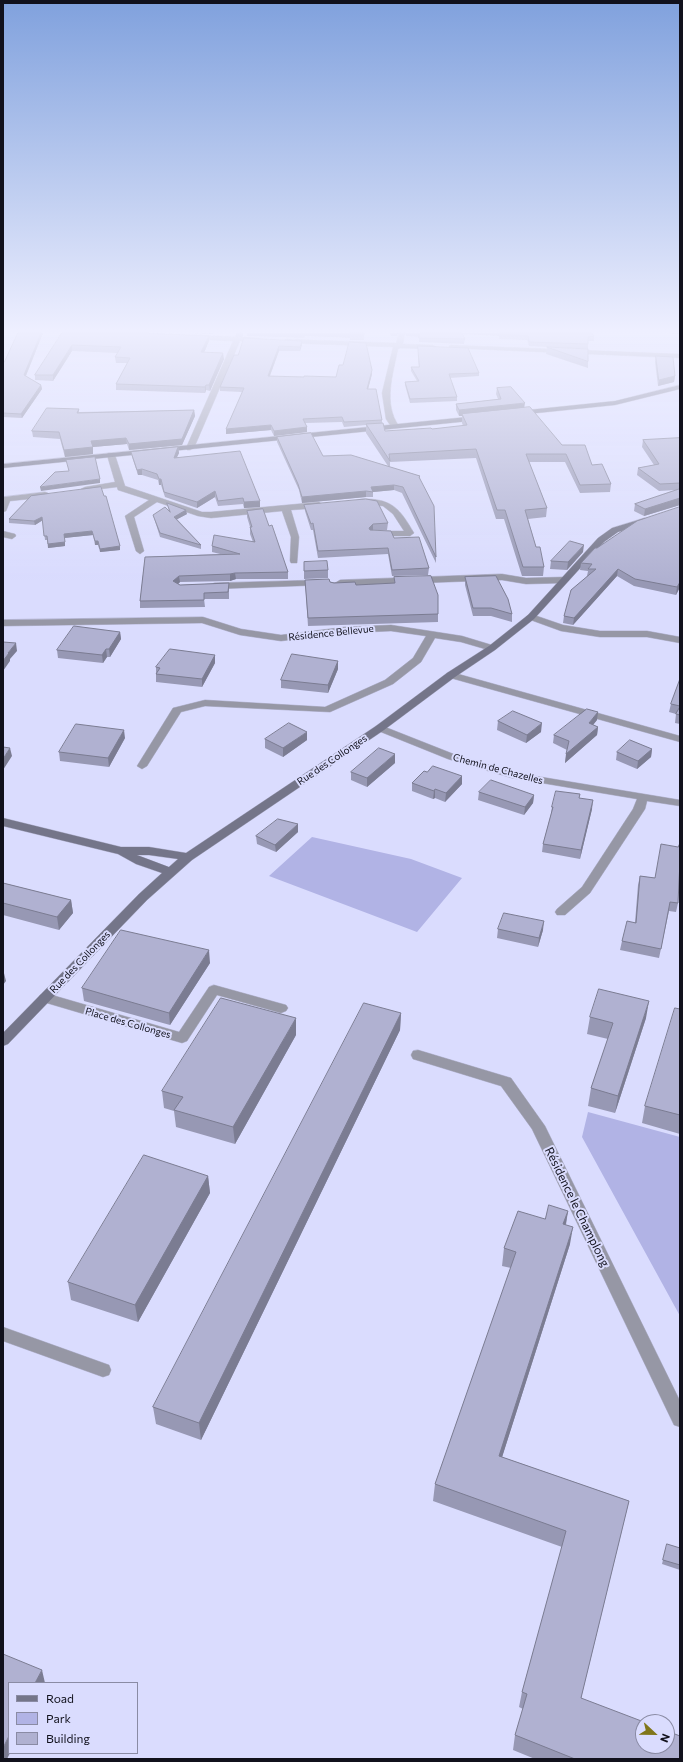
<!DOCTYPE html>
<meta charset="utf-8">
<style>
body{margin:0}
#map{position:relative;width:683px;height:1762px;overflow:hidden;background:#dadcfe;font-family:Commissioner,sans-serif}
canvas{display:block}
.frame{position:absolute;inset:0;border:4px solid #11111c;pointer-events:none}
.legend{position:absolute;left:8px;top:1682px;width:130px;height:72px;box-sizing:border-box;background:#dadcfe;border:1px solid #8a8ba4;margin:0;padding:5px 7px;list-style:none;font-size:12px;color:#11111c}
.legend li{display:flex;align-items:center;gap:8px;height:20px}
.legend b{width:20px;border:1px solid #8a8ba4}
.north{position:absolute;left:635px;top:1714px;width:40px;height:40px;box-sizing:border-box;background:#dadcfe;border:1px solid #8a8ba4;border-radius:50%;rotate:112deg;font-size:11px;font-weight:700;line-height:16px;text-align:center;color:#11111c}
.north::after{content:'';display:block;margin:auto;width:14px;height:18px;background:#80761a;clip-path:polygon(50% 0,100% 100%,50% 72%,0 100%)}
</style>
<div id="map">
<canvas width="683" height="1762"></canvas>
<div class="frame"></div>
<ul class="legend">
<li><b style="height:5px;background:#747589"></b>Road</li>
<li><b style="height:11px;background:#b1b3e5"></b>Park</li>
<li><b style="height:11px;background:#b0b1d1"></b>Building</li>
</ul>
<div class="north">N</div>
</div>
<script>
const ctx = document.querySelector('canvas').getContext('2d');
ctx.lineJoin = 'round';
function fill(path, color) {
  ctx.fillStyle = color;
  ctx.fill(path, 'evenodd');
}
function strokePath(path, color, width, dash) {
  ctx.strokeStyle = color;
  ctx.lineWidth = width;
  ctx.lineCap = dash ? 'butt' : 'round';
  ctx.setLineDash(dash || []);
  ctx.stroke(path);
}
function drawText(font, color, halo, rows, align = 'center') {
  ctx.font = font + ' Commissioner,sans-serif';
  ctx.lineWidth = 4;
  ctx.setLineDash([]);
  ctx.textBaseline = 'middle';
  ctx.strokeStyle = halo;
  ctx.fillStyle = color;
  for (const [text, x, y, turn = 0] of rows) {
    ctx.save();
    ctx.translate(x, y);
    ctx.rotate((+turn || 0) * Math.PI / 180);
    ctx.textAlign = isNaN(turn) ? turn : align;
    if (halo) ctx.strokeText(text, 0, 0);
    ctx.fillText(text, 0, 0);
    ctx.restore();
  }
}
fill(new Path2D(`
 M312,837L411,859L462,878L417,932L269,876Z
 M588,1112L680,1137V1316L582,1137Z`), '#b1b3e5');
const street = new Path2D(`
 M237,333H243L242,337L259,338L262,340L259,342L240,341L194,448L190,450H187L186,448L233,341L194,339L191,337L194,335L235,337Z
 M399,333H405L403,344L433,345L436,347L433,349L400,348L398,349C393,374 383,404 399,426L395,428H392L386,419L382,393L393,347L286,343L283,341L286,339L396,343Z
 M451,345L680,354V358L449,348V346Z
 M108,453H114L115,455L125,486L202,512H211L319,502L323,505L319,508L291,510L299,537L297,563H291L290,561L291,537L282,511L211,518L198,516L157,502L134,517L144,551L140,554L136,551L125,516L149,500L118,490L117,487L85,491L81,489L85,487L115,482L107,455Z
 M45,492L48,493V497L10,501L6,511L3,512L4,497Z
 M362,499C392,498 400,509 414,533L410,536H374L373,534L377,531H404L393,514L383,506L359,504L358,502L359,500Z
 M3,531L15,534L16,536L12,539L3,537Z
 M502,574L526,578L564,577L569,580L564,583L526,584L502,580L340,586L335,583L340,580Z
 M321,580L324,581L326,583L324,585L214,589L209,586L214,583Z
 M531,614L563,625L600,631H647L680,637V643L647,637H600L561,631L528,619L526,617L528,615Z
 M203,617L241,629L281,635L345,627L391,625L462,636L495,646L497,648L492,651L461,642L435,638L421,662L393,684L330,712L205,706L181,712L147,766L142,769L137,766L173,708L205,700L325,707L385,680L413,658L426,636L391,631L345,633L281,641L240,635L202,623L3,626V620Z
 M451,672L680,736V742L447,677L446,675L447,673Z
 M380,725L456,755L517,773L680,800V806L647,801L645,809L590,893L565,915H557L555,912L557,909L582,887L633,809L637,799L512,778L448,759L376,730L375,728L376,726Z
 M214,985L286,1005L288,1008L286,1011L281,1013L217,995L187,1041L182,1043L40,1001L38,998L40,995L45,993L179,1032L209,987Z
 M418,1050L511,1078L545,1126L680,1401V1427L674,1425L532,1129L501,1086L413,1059L411,1055L413,1051Z
 M3,1327L109,1365L111,1370L109,1375L103,1377L3,1341Z`);
const secondary = new Path2D(`
 M680,385V389L615,405L518,415L514,413L518,411L615,401Z
 M477,416H480V420L3,468V464Z
 M645,518L649,521L648,523L618,532L604,542L534,619L495,650L455,677L384,730L192,860L147,900L8,1044L3,1046V1033L139,894L162,873L136,864L118,854L3,826V818L121,847H149L186,853L376,726L447,673L489,646L528,615L598,538L612,528ZM137,855H149L178,859L169,867Z`);
strokePath(street, '#b6b7d5', 1);
strokePath(secondary, '#b6b7d5', 1);
fill(street, '#9697a5');
fill(secondary, '#747589');
fill(new Path2D(`
 M18,333H43L26,376L41,385L42,389L22,418L3,417V362H4Z
 M62,333L209,336V341L204,352L224,359L210,391L206,390L205,393L116,390V384L127,363H116L115,357L118,353L72,351L53,381L35,380V375Z
 M192,333H213V334Z
 M247,333H364V340H350V338L305,336L304,338L247,336Z
 M390,333H398L397,336H391Z
 M405,333H592L594,336V341H588V349L529,346L527,340L499,339V336L462,334L465,339L464,344L419,342V337L406,336Z
 M664,333H680V334Z
 M244,338L302,345L300,351H279L270,376L304,377H336L372,374L368,389L382,420V423L385,431L432,429L463,426L462,423V416H459L456,410V404L498,399L496,394L497,388L524,408L562,445L592,465L611,484L610,492L580,493L565,462H529L547,508L546,517L528,519L536,547L544,567L543,576H522L504,519H496L476,458L390,462V467L420,476V479L436,557V563L402,493L394,490L373,492V497H366L302,503L299,490L277,442V437L323,456L388,466L366,433V425L344,427L342,422L305,423L307,427V432L274,436L271,430L226,434L242,392L220,391V387L238,355Z
 M418,346L479,373V376L450,378L457,397V401L410,403L405,385V382L417,381L411,371V367H419Z
 M547,347L588,361V368L546,354Z
 M656,356L675,376L674,382L658,386L655,362Z
 M79,409V412L194,410L195,416L182,445L129,450L127,444L93,447V454L65,457L60,439L33,437L32,431Z
 M680,438V505L644,516L634,511L635,504L676,490L659,491L637,475L638,468L654,465L642,447L643,440Z
 M178,447L179,453L177,457L260,501V507L244,508L243,504L218,506L215,497L197,508L165,497L161,485H159L158,480L142,475H138L132,457L131,452Z
 M104,496L120,550L100,552L98,545H95L93,535L64,538L65,546L48,548L47,540H45L43,520L35,525L9,523V519Z
 M167,503L187,514L177,519L201,545V549L160,537L154,518L153,515L169,511Z
 M304,505L388,523L387,530H373L372,531L394,538L429,568L428,575L392,576L388,554L318,558L313,530H311L305,511Z
 M247,511L269,526L288,572V579H236L230,581L180,582L178,584L180,585L229,583V599H204L205,607L140,608V601L145,557L220,554L212,552V546L253,542L250,534V527L247,517Z
 M595,548L680,587L676,595L634,586L617,576L573,625L563,623L564,616L587,576L588,571L580,570L581,563Z
 M583,552L567,570L550,569L551,561Z
 M304,562L328,570V578L304,579Z
 M394,577L438,614V622L308,626L305,580L330,582L356,585L394,583Z
 M465,577L512,614V622L491,616H473L465,585Z
 M120,632L121,639L110,657H107L103,663L58,658L57,650Z
 M215,655V663L202,687L156,682V667Z
 M338,661V669L328,693L281,688V680Z
 M680,679V724L675,723L676,714L669,712L671,704Z
 M597,720L593,725L598,727L597,735L565,763L567,750L553,743L554,735Z
 M498,721L541,732L526,743L497,730Z
 M125,738L109,767L60,761L59,752Z
 M265,739L307,740L283,757L265,748Z
 M652,749L651,757L637,769L616,760L617,752Z
 M395,763L367,787L351,780V772Z
 M427,772L462,784L445,802L435,798L433,799L412,791V783Z
 M479,792L534,795L533,803L524,815L478,800Z
 M580,798L592,809L580,859L542,852L543,844L551,814L552,807Z
 M298,832L276,852L257,844L256,836Z
 M680,843V870H679L678,903L676,912L669,911L659,958L620,950L622,941L635,923L638,885L640,876L655,878L678,847Z
 M3,883L71,900L73,913L59,930L3,915Z
 M498,929L543,930L538,947L497,938Z
 M210,963L170,1025L84,1001L82,988Z
 M680,1009V1134L642,1123L645,1106Z
 M401,1013L400,1030L201,1440L156,1424L153,1407Z
 M590,1017L646,1018L615,1113L588,1106L591,1088L608,1039L587,1034Z
 M296,1035L235,1144L176,1127L174,1111L164,1108L162,1091Z
 M208,1176L210,1193L138,1322L71,1300L68,1282Z
 M568,1211L566,1225L570,1244L502,1457L629,1501L581,1698L680,1759H535L513,1750L515,1735L523,1709L519,1707L522,1692L562,1547L433,1501L435,1484L511,1268L502,1266L504,1248L545,1219Z
 M666,1548H680V1570L662,1564Z`), '#9798b4');
fill(new Path2D(`
 M41,333H43L24,380V375Z
 M209,336V341L202,358L201,352Z
 M302,341V345L300,351V347Z
 M72,345V351L53,381V375Z
 M279,346V351L268,380V376Z
 M223,353L224,359L210,391L209,385Z
 M372,370V374L367,393V389Z
 M675,376L674,382L658,386L659,380Z
 M41,385L42,389L22,418L21,414Z
 M206,385V390L205,393V387Z
 M525,403L524,409L462,414V416H459V410Z
 M194,410L195,416L182,445L129,450V444Z
 M271,425V430L226,434V429Z
 M307,427V432L274,436V431Z
 M126,438L127,444L93,447V454L65,457L64,450L91,441Z
 M178,447L179,453L174,463V458Z
 M142,469V475H138L137,470Z
 M100,479V483L41,491L40,487Z
 M159,479H161V485H159Z
 M394,485V490L373,492L371,487Z
 M215,491V497L197,508V502Z
 M366,491V497L302,503V497Z
 M680,498V505L644,516L645,509Z
 M260,501V507L244,508V502Z
 M186,510L187,514L174,521V517Z
 M42,517L43,520L35,525L34,521Z
 M373,524V530L369,534V528Z
 M92,531L93,535L64,538V534Z
 M95,541H98V545H95Z
 M65,542V546L48,548V544Z
 M584,545L583,552L567,570L568,562Z
 M120,546V550L100,552V549Z
 M618,569L617,576L573,625L574,618Z
 M235,573L236,579L230,581V574Z
 M179,576L180,582L174,588L173,581Z
 M680,582V587L676,595L677,587Z
 M120,632L121,639L110,657L109,649Z
 M16,643L17,651L10,659V661L3,671V661L8,653Z
 M106,649L107,657L103,663L102,655Z
 M215,655V663L202,687V679Z
 M338,661V669L328,693V685Z
 M598,712L597,720L588,731L589,723Z
 M542,723L541,732L526,743L527,735Z
 M598,727L597,735L565,763L566,754Z
 M124,730L125,738L109,767L108,758Z
 M307,732V740L283,757V748Z
 M10,748L12,756L3,770V759Z
 M652,749L651,757L637,769L638,761Z
 M395,754V763L367,787V778Z
 M462,776V784L445,802L446,793Z
 M435,789V798L433,799L434,791Z
 M534,795L533,803L524,815L525,807Z
 M593,800L592,809L580,859L581,850Z
 M298,824V832L276,852L275,845Z
 M71,900L73,913L59,930L57,917Z
 M544,921L543,930L538,947L539,938Z
 M209,950L210,963L170,1025L169,1013Z
 M3,969L6,981L3,985Z
 M649,1001L646,1018L615,1113L618,1096Z
 M401,1013L400,1030L201,1440L199,1423Z
 M296,1018V1035L235,1144L233,1127Z
 M208,1176L210,1193L138,1322L135,1305Z
 M568,1211L565,1228L563,1224Z
 M573,1227L570,1244L497,1473L499,1456Z
 M42,1670L45,1683H35Z
 M9,1736V1753H10L7,1759H3V1748Z`), '#7b7c92');
const building = new Path2D(`
 M18,333H41L24,375L41,385L21,414L3,413V362H4Z
 M62,333H143L209,336L201,352L223,353L209,385H206L205,387L116,384L130,358L115,357L121,347L72,345L53,375H35Z
 M351,333H364V335L350,334Z
 M420,333H462L465,339L419,338Z
 M499,333H592L594,336L588,337V344L529,342L528,336L499,334Z
 M244,338L302,341L300,347L279,346L268,376L304,377V376L336,377L339,365H343L349,342L366,343L372,370L367,389H376L382,420L344,422L342,417L303,419L307,427L274,431L271,425L226,429L244,388L220,387L234,355H238Z
 M418,346L468,348L479,373L449,374L457,397L410,399L405,382L419,381L411,367H419Z
 M547,347L588,349V361Z
 M656,356L673,357L675,376L659,380Z
 M511,387L525,403L459,410L456,404L501,399L497,388Z
 M530,407L562,445H585L592,465L602,464L611,484L580,485L566,454H526L547,508L525,510L536,547H540L544,567H523L505,510H497L476,449L389,454L390,461L366,424L383,423L385,431L431,428L432,429L467,425L462,414Z
 M47,408L79,409L77,413L194,410L182,439L129,444L126,438L91,441L93,447L64,450L59,432L32,431Z
 M311,433L323,456L351,455L420,476L419,477L434,506L436,557L403,487L394,485L371,487L373,492L366,491L302,497L298,484L277,437Z
 M680,438V483L660,484L638,468L659,464L643,440Z
 M178,447L174,458L240,451L260,501L244,502L243,498L218,501L215,491L197,502L164,492L161,479H159L157,474L142,469L137,470L131,452Z
 M95,457L100,479L40,487L55,472L69,471L66,460Z
 M101,487L104,496H106L120,546L100,549L98,541H95L92,531L64,534L65,542L48,544L47,536H44L42,517L34,521L9,519L31,496Z
 M680,489V498L645,509L635,504Z
 M366,499L377,501L388,523L373,524L369,528L370,530L391,531L394,538L419,537L429,568L392,570L388,548L318,551L313,523L311,524L304,505Z
 M167,503L186,510L174,517L201,545L160,533L153,515L165,507L170,512Z
 M680,507V582L677,587L635,579L618,569L574,618L564,616L571,590L596,569H588L592,564L581,563L595,548H597L637,521Z
 M263,509L269,526L272,525L288,572L235,573L230,574L179,576L173,581L180,585L229,583L228,592L204,593V600L140,601L145,557L240,554L212,546L214,535L255,542L250,527H252L247,511Z
 M570,541L584,545L568,562L551,561Z
 M327,561L328,570L304,571V562Z
 M431,576L438,595V614L308,618L305,580L329,579L330,582L334,583L355,582L356,585L395,583L394,577Z
 M496,576L508,599L512,614L491,608H473L465,577Z
 M74,626L120,632L109,649H106L102,655L57,650Z
 M3,642L16,643L8,653H9L3,661Z
 M170,649L215,655L202,679L156,674L160,668L156,667Z
 M292,654L338,661L328,685L281,680Z
 M680,679V706L671,704Z
 M680,707V715L676,714Z
 M587,709L598,712L589,723L598,727L566,754L569,741L554,735Z
 M513,711L542,723L527,735L498,721Z
 M289,723L307,732L283,748L265,739Z
 M76,724L124,730L108,758L59,752Z
 M630,740L652,749L638,761L617,752Z
 M3,747L10,748L3,759Z
 M379,748L395,754L367,778L351,772Z
 M433,766L462,776L446,793L435,789L434,791L412,783L424,771L427,772Z
 M491,780L534,795L525,807L479,792Z
 M556,791L580,794L579,798L593,800L581,850L543,844L553,807H552Z
 M278,819L298,824L275,845L256,836Z
 M680,843V861L678,903L670,902L661,949L622,941L627,921L636,923L640,876L655,878L661,844L678,847Z
 M3,883L71,900L57,917L3,903Z
 M504,913L544,921L539,938L498,929Z
 M121,930L209,950L169,1013L82,988Z
 M599,989L649,1001L618,1096L591,1088L613,1023L590,1017Z
 M221,998L296,1018L233,1127L174,1110L183,1097L162,1091Z
 M364,1003L401,1013L199,1423L153,1407Z
 M675,1008L680,1009V1115L645,1106Z
 M144,1155L208,1176L135,1305L68,1282Z
 M549,1205L568,1211L563,1224L573,1227L499,1456L629,1501L581,1698L644,1722H643V1746H667V1731L680,1736V1759H575L515,1735L527,1694L522,1692L566,1531L435,1484L516,1252L504,1248L518,1211L545,1219Z
 M667,1544L680,1548V1565L663,1560Z
 M3,1654L42,1670L35,1683H9V1736L3,1748Z`);
fill(building, '#b0b1d1');
strokePath(building, '#7b7c92', 1);
const sky = ctx.createLinearGradient(0, 0, 0, 580);
sky.addColorStop(0, '#80a1dd');
sky.addColorStop(0.57, '#eeefff');
sky.addColorStop(1, '#eeefff00');
ctx.fillStyle = sky;
ctx.fillRect(0, 0, 683, 580);
drawText('10px', '#11111c', '#dadcfe', [
 ["Résidence Bellevue",331,633,-6],
 ["Rue des Collonges",332,760,-34],
 ["Chemin de Chazelles",498,769,15],
 ["Rue des Collonges",80,962,-46],
 ["Place des Collonges",128,1023,16]
]);
drawText('12px', '#11111c', '#dadcfe', [
 ["Résidence le Champlong",577,1207,64]
]);
</script>
